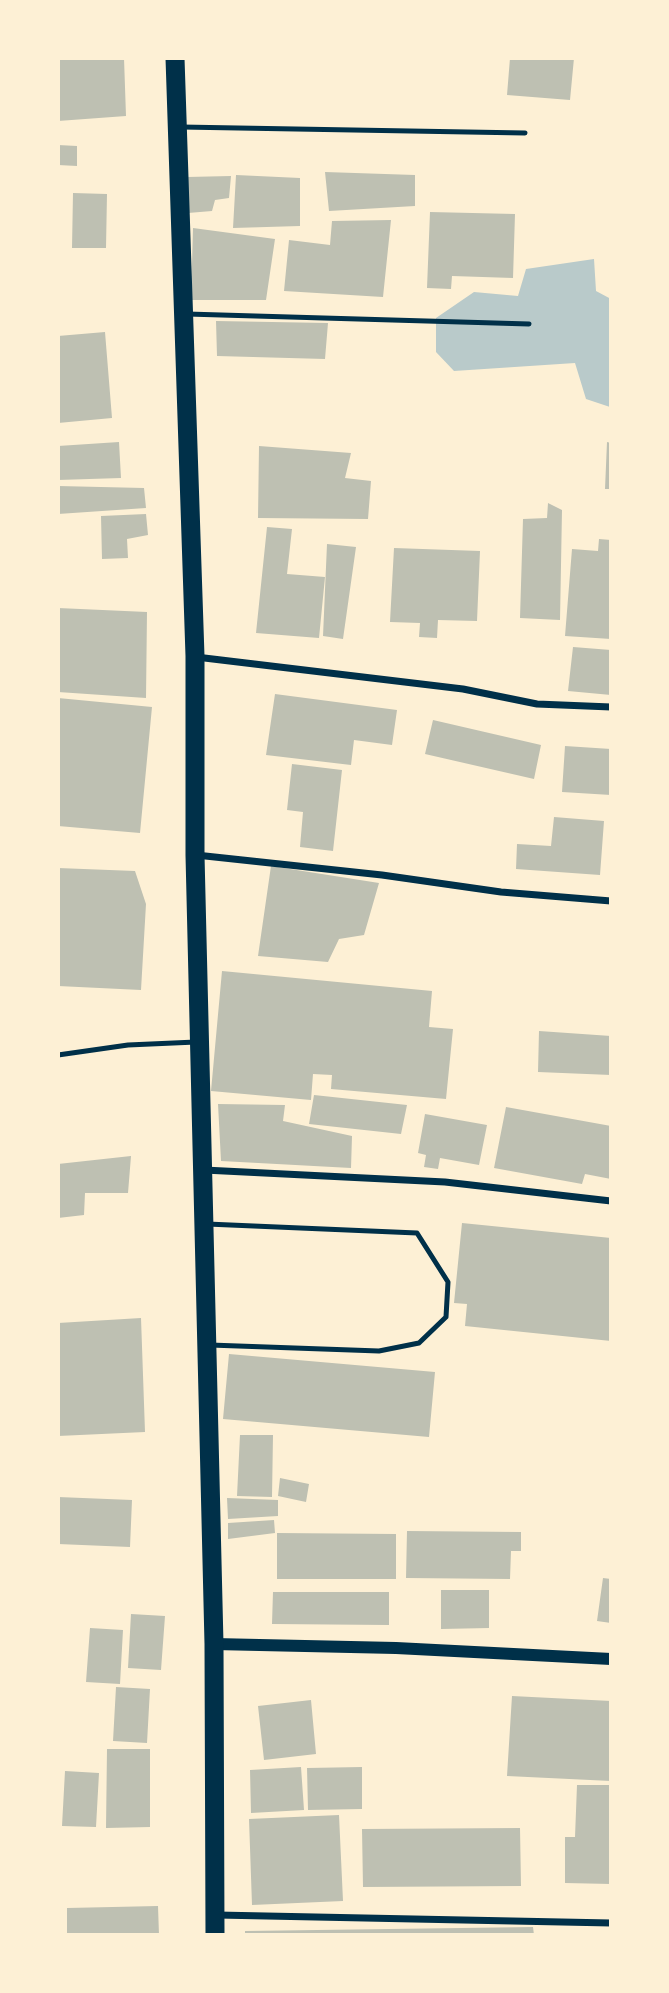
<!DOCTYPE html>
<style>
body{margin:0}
#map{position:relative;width:669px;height:1993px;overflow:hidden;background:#fdf0d5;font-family:Karla,sans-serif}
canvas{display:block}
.frame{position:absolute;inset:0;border:60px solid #fdf0d5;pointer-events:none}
</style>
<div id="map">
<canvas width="669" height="1993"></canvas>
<div class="frame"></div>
</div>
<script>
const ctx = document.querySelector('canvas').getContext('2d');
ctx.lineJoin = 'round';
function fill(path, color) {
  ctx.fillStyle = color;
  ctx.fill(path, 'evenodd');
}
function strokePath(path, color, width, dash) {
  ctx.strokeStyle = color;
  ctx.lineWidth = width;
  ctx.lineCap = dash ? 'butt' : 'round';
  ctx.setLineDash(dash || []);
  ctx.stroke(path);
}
fill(new Path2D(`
 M594,259L596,291L611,299V413L610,407L586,399L575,363L454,371L436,352V318L474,292L518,296L526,269Z`), '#b9caca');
fill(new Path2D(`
 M58,58H124L126,116L58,121Z
 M510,58H574L570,100L507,95Z
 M58,145L77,146V166L58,165Z
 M325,172L415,175V206L329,211Z
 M236,175L300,178V226L233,228Z
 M231,176L229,198L215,200L212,211L188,213L187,177Z
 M73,193L107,194L106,248H72Z
 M430,212L515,214L513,278L452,276L451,289L427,288Z
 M391,220L383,297L284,291L289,240L330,245L332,221Z
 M193,228L275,239L266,300H191Z
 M216,321L328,323L325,359L217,356Z
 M105,332L112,418L58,423V336Z
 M119,442L121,478L58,480V446Z
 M607,442L611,443V489H605Z
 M259,446L351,453L345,478L371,481L368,519L258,518Z
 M58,486L144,488L146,508L58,514Z
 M548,503L562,510L560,620L520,618L523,519L547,518Z
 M146,514L148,535L127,539L128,558L102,559L101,516Z
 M267,527L292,529L287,574L325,577L319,638L256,633Z
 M599,539L611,540V639L565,636L572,549L598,551Z
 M327,544L356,547L343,639L323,636Z
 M394,548L480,551L477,621L438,620L437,638L419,637L420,623L390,622Z
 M58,608L147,612L146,698L58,692Z
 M573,647L611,650V695L568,691Z
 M275,694L397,710L392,745L354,740L351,765L266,755Z
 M58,698L152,707L140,833L58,826Z
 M433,720L541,745L534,779L425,754Z
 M565,746L611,749V795L562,792Z
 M292,764L342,770L333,851L300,847L303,812L287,810Z
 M554,817L604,821L600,875L516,869L517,844L551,846Z
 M271,866L379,883L364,935L339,939L328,962L258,956Z
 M58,868L135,871L146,904L141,990L58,986Z
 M222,971L432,991L429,1027L453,1029L446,1099L331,1089L332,1075L313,1074L311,1100L211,1091Z
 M539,1031L611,1036V1075L538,1072Z
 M314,1095L407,1105L401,1134L309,1124Z
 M218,1104L285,1105L283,1121L352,1136L351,1168L221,1161Z
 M506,1107L611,1126V1179L585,1174L582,1184L494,1168Z
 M425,1114L487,1125L479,1165L440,1158L438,1169L424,1167L426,1155L418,1153Z
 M131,1156L128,1193H85L84,1215L58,1218V1164Z
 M462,1223L611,1238V1341L465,1326L467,1304L454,1303Z
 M141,1318L145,1432L58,1436V1323Z
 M229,1354L435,1372L429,1437L223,1419Z
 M240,1435H273L272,1497L237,1496Z
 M280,1478L309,1484L306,1502L278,1496Z
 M58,1497L132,1500L130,1547L58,1544Z
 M227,1498L278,1500V1516L228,1519Z
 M274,1520L275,1533L228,1539V1523Z
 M407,1531L521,1532V1551H511L510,1579L406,1578Z
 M277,1533L396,1534V1579H277Z
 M603,1578L611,1579V1623L597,1621Z
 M441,1590H489V1628L441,1629Z
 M273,1592H389V1625L272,1624Z
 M131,1614L165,1616L161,1670L128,1668Z
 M90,1628L123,1630L120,1684L86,1682Z
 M116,1687L150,1689L147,1743L113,1741Z
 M512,1696L611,1701V1781L507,1776Z
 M311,1700L316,1754L264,1760L258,1706Z
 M107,1749H150V1827L106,1828Z
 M301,1767L304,1810L251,1813L250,1770Z
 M362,1767V1809L308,1810L307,1768Z
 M65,1771L99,1773L96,1827L62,1826Z
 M577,1785H611V1884L565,1883V1837H575Z
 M339,1815L343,1901L252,1905L249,1819Z
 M520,1828L521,1886L363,1887L362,1829Z
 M158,1906L159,1935H67V1908Z
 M533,1927L534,1935H245V1931Z`), '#bec0b2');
strokePath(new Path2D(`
 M181,127L525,133
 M187,314L529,324
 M58,1055L128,1045L196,1042
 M207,1224L417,1233L448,1282L446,1317L419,1343L379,1351L210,1345`), '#003049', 5);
strokePath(new Path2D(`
 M196,657L463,689L537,704L611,707
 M196,855L382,875L501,892L611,901
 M204,1170L445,1182L611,1201
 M217,1915L611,1923`), '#003049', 7);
strokePath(new Path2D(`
 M214,1644L396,1648L611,1659`), '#003049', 12);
strokePath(new Path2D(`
 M175,58L195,656V855L214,1644L215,1935`), '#003049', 19);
</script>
